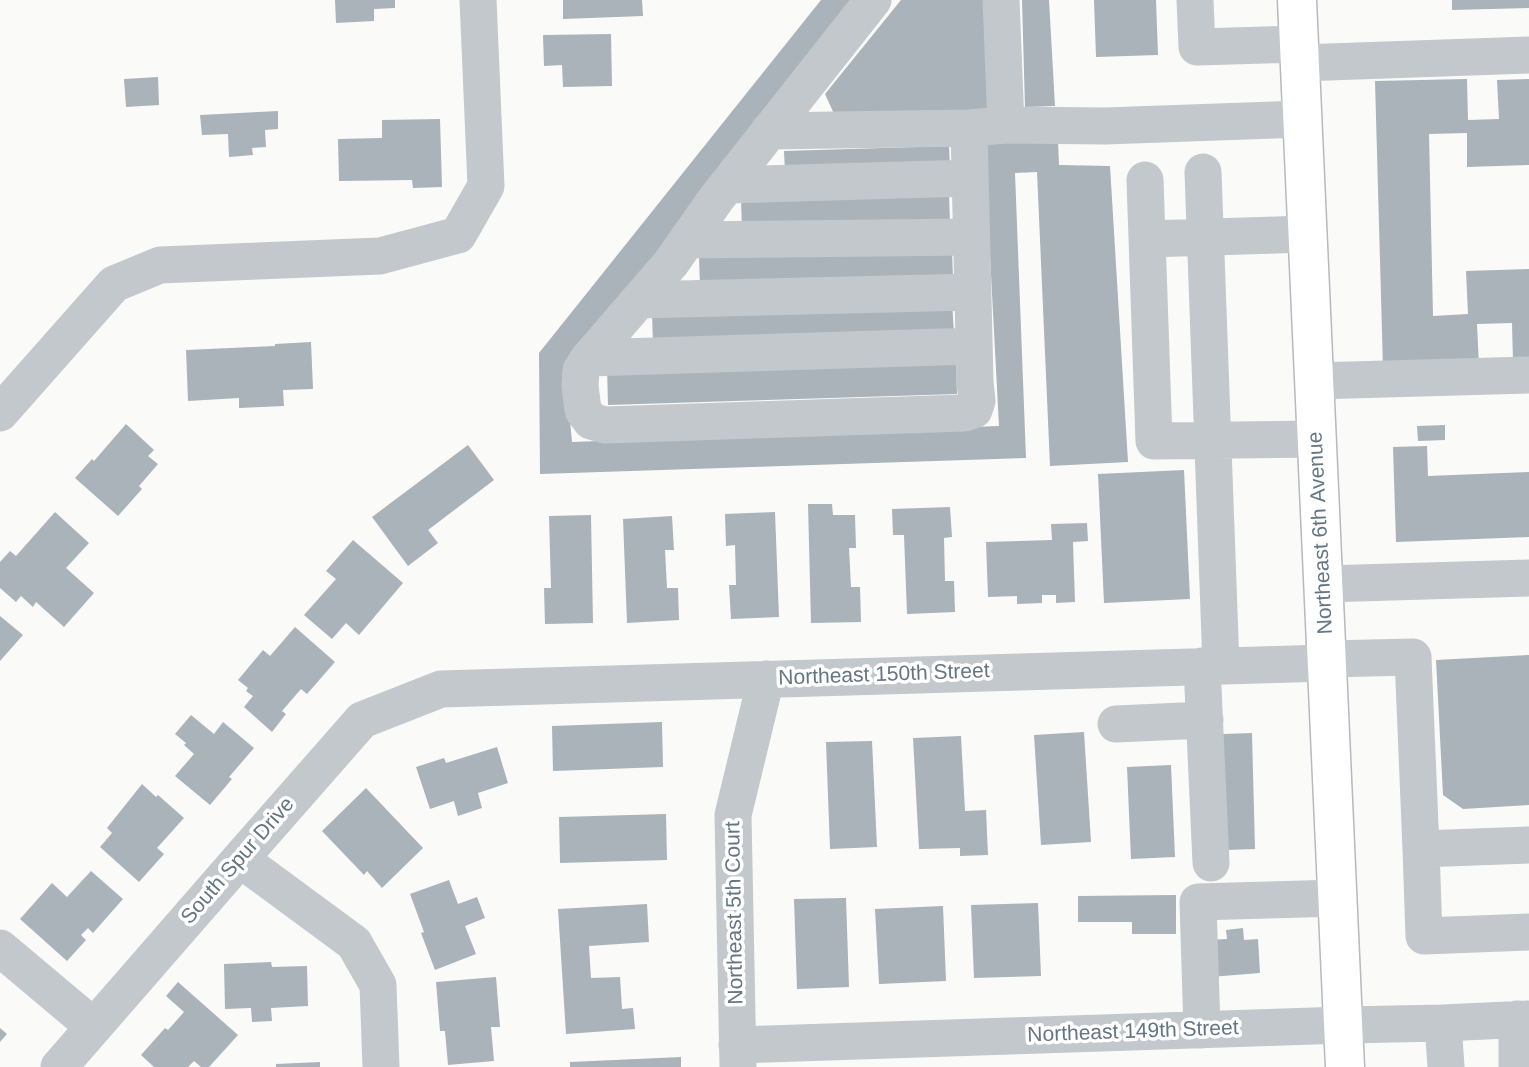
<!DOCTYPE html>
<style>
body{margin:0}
canvas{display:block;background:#fafaf8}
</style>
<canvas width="1529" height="1067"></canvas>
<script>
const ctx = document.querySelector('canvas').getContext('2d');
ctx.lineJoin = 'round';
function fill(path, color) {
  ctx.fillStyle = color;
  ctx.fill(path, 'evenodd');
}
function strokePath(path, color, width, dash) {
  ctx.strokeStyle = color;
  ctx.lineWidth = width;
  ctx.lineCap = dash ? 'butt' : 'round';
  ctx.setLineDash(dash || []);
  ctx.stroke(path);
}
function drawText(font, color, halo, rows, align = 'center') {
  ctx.font = font + ' Arial,sans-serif';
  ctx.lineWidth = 7;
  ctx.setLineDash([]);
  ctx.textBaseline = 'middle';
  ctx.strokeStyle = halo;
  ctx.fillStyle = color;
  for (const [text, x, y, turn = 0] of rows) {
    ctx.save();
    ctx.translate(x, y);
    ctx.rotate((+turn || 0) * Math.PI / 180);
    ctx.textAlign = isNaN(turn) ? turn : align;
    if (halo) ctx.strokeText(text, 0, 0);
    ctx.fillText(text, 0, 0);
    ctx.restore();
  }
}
fill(new Path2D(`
 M335,0H395V8L374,9V21L336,23Z
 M563,0H642L643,16L563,19Z
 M821,0H858L565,367L572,442L999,426L984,142L1058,141L1059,165L1110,166L1128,462L1050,466L1037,172L1015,173L1026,458L540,474L539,353Z
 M901,0H987L989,111L835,116L825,94Z
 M1022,0H1049L1055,106L1025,107Z
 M1094,0H1156L1158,55L1096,57Z
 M1452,0H1529V8L1452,10Z
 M611,34L612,86L563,87L562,65L544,66L543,35Z
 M158,77L159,105L126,107L124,79Z
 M1467,79L1468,120L1499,119L1497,80L1529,79V165L1467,167V133L1429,134L1433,316L1468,314L1466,271L1529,269V363H1513L1512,323L1477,324L1479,366L1383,368L1375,81Z
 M278,111V129L265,130L266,147L252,148L253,155L229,157L228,134L202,135L200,115Z
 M440,119L442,187L413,188L412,180L339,181L338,139L382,138V120Z
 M949,146L950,168L785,173L784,151Z
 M949,193L950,224L742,230L741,199Z
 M952,248L953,279L700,287L699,256Z
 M952,301L954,334L653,345L652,312Z
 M311,342L313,389L283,390L284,406L239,408V398L188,401L186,350L275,346V344Z
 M956,358L957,394L608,405L607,367Z
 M126,424L154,450L148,456L158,464L139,486L142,489L118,516L75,478L92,459L94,461Z
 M1445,425V440L1418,441L1417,426Z
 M468,445L494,480L428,530L438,543L408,566L372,517Z
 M1427,446L1428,476L1529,472V537L1396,542L1393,447Z
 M1184,470L1190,599L1104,603L1098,474Z
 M808,504H832L833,515H855L856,548H849L851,587H860L861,622L811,623Z
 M950,507L952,537L944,538L945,581H954L955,612L907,614L904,535H893L892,509Z
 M55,512L89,543L66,568L94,593L64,627L36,602L33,607L21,596L16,602L0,588V562L10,551L16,556Z
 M775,512L779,617L731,619L729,585H736L735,545L726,546L725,514Z
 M591,515L593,623L545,624L544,588H551L549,516Z
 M672,516L674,550H665L667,588H678L679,620L627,623L623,519Z
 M1087,523L1088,541L1073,542L1075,602L1056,603V595H1042V603L1017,604V596L988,597L986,542L1052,540L1051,524Z
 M353,540L403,583L359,635L346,623L332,639L304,615L336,579L326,571Z
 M0,616L23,635L0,661Z
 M295,627L335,662L307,694L301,689L282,711L286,714L272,732L244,707L253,696L246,691L248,688L238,680L263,650L270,656Z
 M1529,655V805L1463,809L1443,795L1436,660Z
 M191,715L214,734L223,722L254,748L229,777L232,779L210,805L175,776L194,754L184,745L186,743L175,734Z
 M662,722L663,767L553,771L552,726Z
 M1084,732L1091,842L1041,845L1034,735Z
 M1252,733L1255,849L1226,850L1223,734Z
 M961,736L965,811L986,810L988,855L960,856V848L919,849L913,738Z
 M872,741L877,847L830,849L826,742Z
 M497,747L508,783L478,793L482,808L458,816L454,801L430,809L416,767L444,758L446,763Z
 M1171,765L1175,857L1131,859L1127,767Z
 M142,784L156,797L158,795L184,818L157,848L164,854L139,882L100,847L112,833L107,828Z
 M366,788L423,848L382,888L367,871L364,875L322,831Z
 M666,814L667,860L560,863L559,817Z
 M91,871L123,899L93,933L88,928L81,935L86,940L67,961L20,919L52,883L67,897Z
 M449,880L458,904L477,897L485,918L465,926L476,954L435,970L421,933L424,932L410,894Z
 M1176,895V934H1132V922H1078V896Z
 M846,898L849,987L797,989L794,899Z
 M1038,903L1041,976L974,978L971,905Z
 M647,904L649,942L589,946L591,978L620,977L622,1009L633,1008L635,1029L566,1034L558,909Z
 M943,906L946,981L879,984L875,909Z
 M1243,928L1244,940L1258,939L1260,973L1210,977L1207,940L1227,939L1226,930Z
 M271,962L272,967L307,966L308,1006L271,1008L272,1021L252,1022L251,1008L225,1009L224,964Z
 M496,977L500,1027H491L494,1061L448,1065L445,1031H440L436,982Z
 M178,982L238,1035L209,1067H201L194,1061L188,1067H154L141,1055L165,1028L168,1030L184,1012L166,996Z
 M0,1028L7,1034L0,1042Z
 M681,1057V1067H570V1062Z
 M320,1062V1067H276V1064Z`), '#aab3b9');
const major = new Path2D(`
 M1297,0L1345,1067`);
strokePath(major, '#b5babe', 41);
strokePath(new Path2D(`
 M873,0L716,199L671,263L589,358L581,370L580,386L583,410L591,421L605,425L964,413L974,410L977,401L975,382L969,128L1006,125L1105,126L1302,119
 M1001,0L1006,125
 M1195,0L1197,47L1299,44
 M1300,63L1529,55
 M769,131L969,128
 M1203,172L1221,666
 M1145,180L1154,441L1317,439
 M727,185L970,178
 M1147,239L1308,234
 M687,240L971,237
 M639,300L972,292
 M589,358L974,346
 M1314,381L1529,375
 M0,413L114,284L160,265L380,256L458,235L486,186L478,0
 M1324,584L1529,578
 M1327,659L1413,657L1421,849L1529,845
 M1202,666L1211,863
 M1116,724L1205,720
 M1421,849L1424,936L1529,932
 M240,859L354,943L378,985L381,1067
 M0,948L94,1027
 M1517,1019V1067
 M1443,1023L1446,1067
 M1202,1030L1198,902L1338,898
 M737,1045L1344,1025L1443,1023L1529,1019
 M59,1067L240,859L362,720L441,689L1327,663
 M738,1067L733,815L766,679`), '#c3c8cc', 37);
strokePath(major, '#fff', 38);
drawText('21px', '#657683', '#fff', [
 ["Northeast 6th Avenue",1321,533,-93],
 ["Northeast 150th Street",884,675,-2],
 ["South Spur Drive",238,861,-49],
 ["Northeast 5th Court",735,913,-91],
 ["Northeast 149th Street",1133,1032,-2]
]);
</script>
